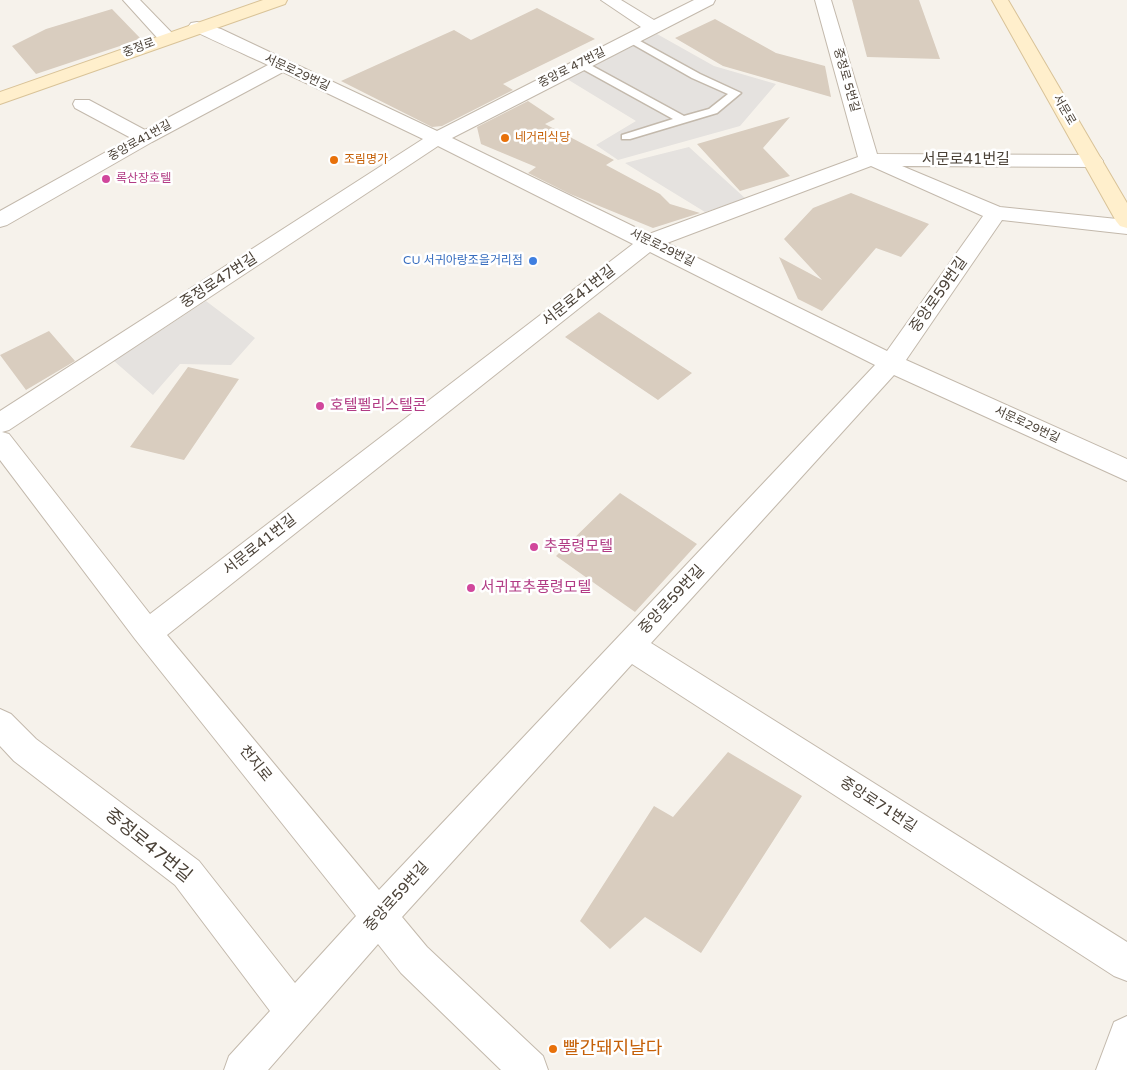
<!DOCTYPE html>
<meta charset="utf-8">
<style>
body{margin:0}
canvas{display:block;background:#f6f2eb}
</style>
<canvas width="1127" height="1070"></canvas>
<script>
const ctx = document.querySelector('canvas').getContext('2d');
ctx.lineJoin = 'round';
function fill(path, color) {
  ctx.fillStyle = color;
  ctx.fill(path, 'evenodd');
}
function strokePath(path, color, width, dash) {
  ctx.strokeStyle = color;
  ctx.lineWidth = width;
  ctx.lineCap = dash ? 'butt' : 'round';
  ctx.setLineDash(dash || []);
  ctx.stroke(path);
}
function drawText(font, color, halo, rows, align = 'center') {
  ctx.font = font + ' "Varela Round","Noto Sans KR",sans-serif';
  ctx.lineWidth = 5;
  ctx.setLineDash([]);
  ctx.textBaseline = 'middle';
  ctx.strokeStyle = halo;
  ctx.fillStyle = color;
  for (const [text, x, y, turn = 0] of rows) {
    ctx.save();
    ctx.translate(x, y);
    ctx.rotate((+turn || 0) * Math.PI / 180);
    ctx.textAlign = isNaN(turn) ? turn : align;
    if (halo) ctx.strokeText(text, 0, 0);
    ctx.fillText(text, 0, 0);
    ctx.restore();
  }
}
fill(new Path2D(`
 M657,34L714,66L776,84L740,126L618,160L596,145L636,121L567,79Z
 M689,147L746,199L705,212L625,163Z
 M206,301L255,338L231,365L180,364L153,395L114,361Z`), '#e5e2df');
fill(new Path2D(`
 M852,0H919L940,59L867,57Z
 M537,8L595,39L503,84L513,90L442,126L432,127L341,81L454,30L471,40Z
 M112,9L141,39L36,74L12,46L46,29Z
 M715,19L776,53L825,66L831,97L723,66L675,38Z
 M528,101L555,119L545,124L614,160L606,165L660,194L670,204L700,213L653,228L570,194L528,173L536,167L481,144L477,127Z
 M790,117L763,148L790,176L740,191L697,144Z
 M851,193L929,224L901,257L876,248L822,311L798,299L779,257L822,280L784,239L813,208Z
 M599,312L692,373L658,400L565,337Z
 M49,331L75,361L26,390L0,355Z
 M188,367L239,379L184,460L130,447Z
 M620,493L697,544L635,612L556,556Z
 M728,752L802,796L701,953L645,917L610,949L580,921L654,806L673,817Z`), '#d9cdbf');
const lane = new Path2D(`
 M631,36L700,74L741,93L717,113L630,139H622V135L673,119L577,66V62H585L684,116L709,109L728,94L692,78L627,41V37Z`);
const street = new Path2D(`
 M123,0H140L173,34L176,38L173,42H161Z
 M601,0H621L654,20L694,0H715L713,4L452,138L649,234L858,157L815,0H831L877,154L1093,155L1100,157L1103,161L1100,165L1093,167L902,166L1000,207L1127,220V234L1002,220L906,360L1127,459V481L894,375L651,643L1127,942V981L1114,976L632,664L402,917L427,947L543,1056L548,1070H501L401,973L378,944L268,1070H224L229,1056L270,1011L175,885L14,761L0,746V709L11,714L36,739L199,861L295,983L356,916L135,639L0,460V411L423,139L283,72L152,142L7,225L0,227V211L131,138L75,108L73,104L75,100H89L145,130L268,65C258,60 191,31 188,27L191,23L197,22L221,29L437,131L641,27ZM438,146L633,244L150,614L9,434L2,432L9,430ZM871,166L983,216L887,351L667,243ZM650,252L875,365L379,890L167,635Z
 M1127,1016V1070H1096L1114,1022Z`);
const secondary = new Path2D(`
 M263,0H287L285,4L0,104V92Z
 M992,0H1008L1127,203V228L1120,226L1116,221Z`);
strokePath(lane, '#c3b9ac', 3);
strokePath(street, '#c3b9ac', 2);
strokePath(secondary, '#d9c398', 2);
fill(lane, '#fff');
fill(street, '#fff');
fill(secondary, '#ffefcc');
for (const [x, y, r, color] of [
 [505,138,5,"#e8710a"],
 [334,160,5,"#e8710a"],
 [106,179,5,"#d1479c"],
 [533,261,5,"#3f7fe0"],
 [320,406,5,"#d1479c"],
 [534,547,5,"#d1479c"],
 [471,588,5,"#d1479c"],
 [553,1049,5,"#e8710a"]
]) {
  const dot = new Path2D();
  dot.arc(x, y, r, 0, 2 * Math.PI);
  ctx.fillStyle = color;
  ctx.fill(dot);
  strokePath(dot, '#fff', 2);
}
drawText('12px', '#4b4238', '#fff', [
 ["중정로",139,48,-20],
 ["중앙로 47번길",572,68,-27],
 ["서문로29번길",297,73,25],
 ["중정로 5번길",846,80,74],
 ["서문로",1064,110,60],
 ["중앙로41번길",140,141,-29],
 ["서문로29번길",662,248,26],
 ["서문로29번길",1027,425,25]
]);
drawText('12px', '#c56008', '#fff', [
 ["네거리식당",515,138],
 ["조림명가",344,160]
], 'left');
drawText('12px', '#b23c85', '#fff', [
 ["록산장호텔",116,179]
], 'left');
drawText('12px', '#366cbe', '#fff', [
 ["CU 서귀아랑조을거리점",523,261]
], 'right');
drawText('15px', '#4b4238', '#fff', [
 ["서문로41번길",966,160],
 ["중정로47번길",219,281,-33],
 ["중앙로59번길",939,295,-55],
 ["서문로41번길",579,296,-38],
 ["서문로41번길",260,545,-38],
 ["중앙로59번길",672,600,-47],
 ["천지로",255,764,51],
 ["중앙로71번길",878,805,33],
 ["중앙로59번길",397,897,-48]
]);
drawText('15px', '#b23c85', '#fff', [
 ["호텔펠리스텔콘",330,406],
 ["추풍령모텔",544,547],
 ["서귀포추풍령모텔",481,588]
], 'left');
drawText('18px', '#4b4238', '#fff', [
 ["중정로47번길",148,846,39]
]);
drawText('18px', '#c56008', '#fff', [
 ["빨간돼지날다",563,1049]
], 'left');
</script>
